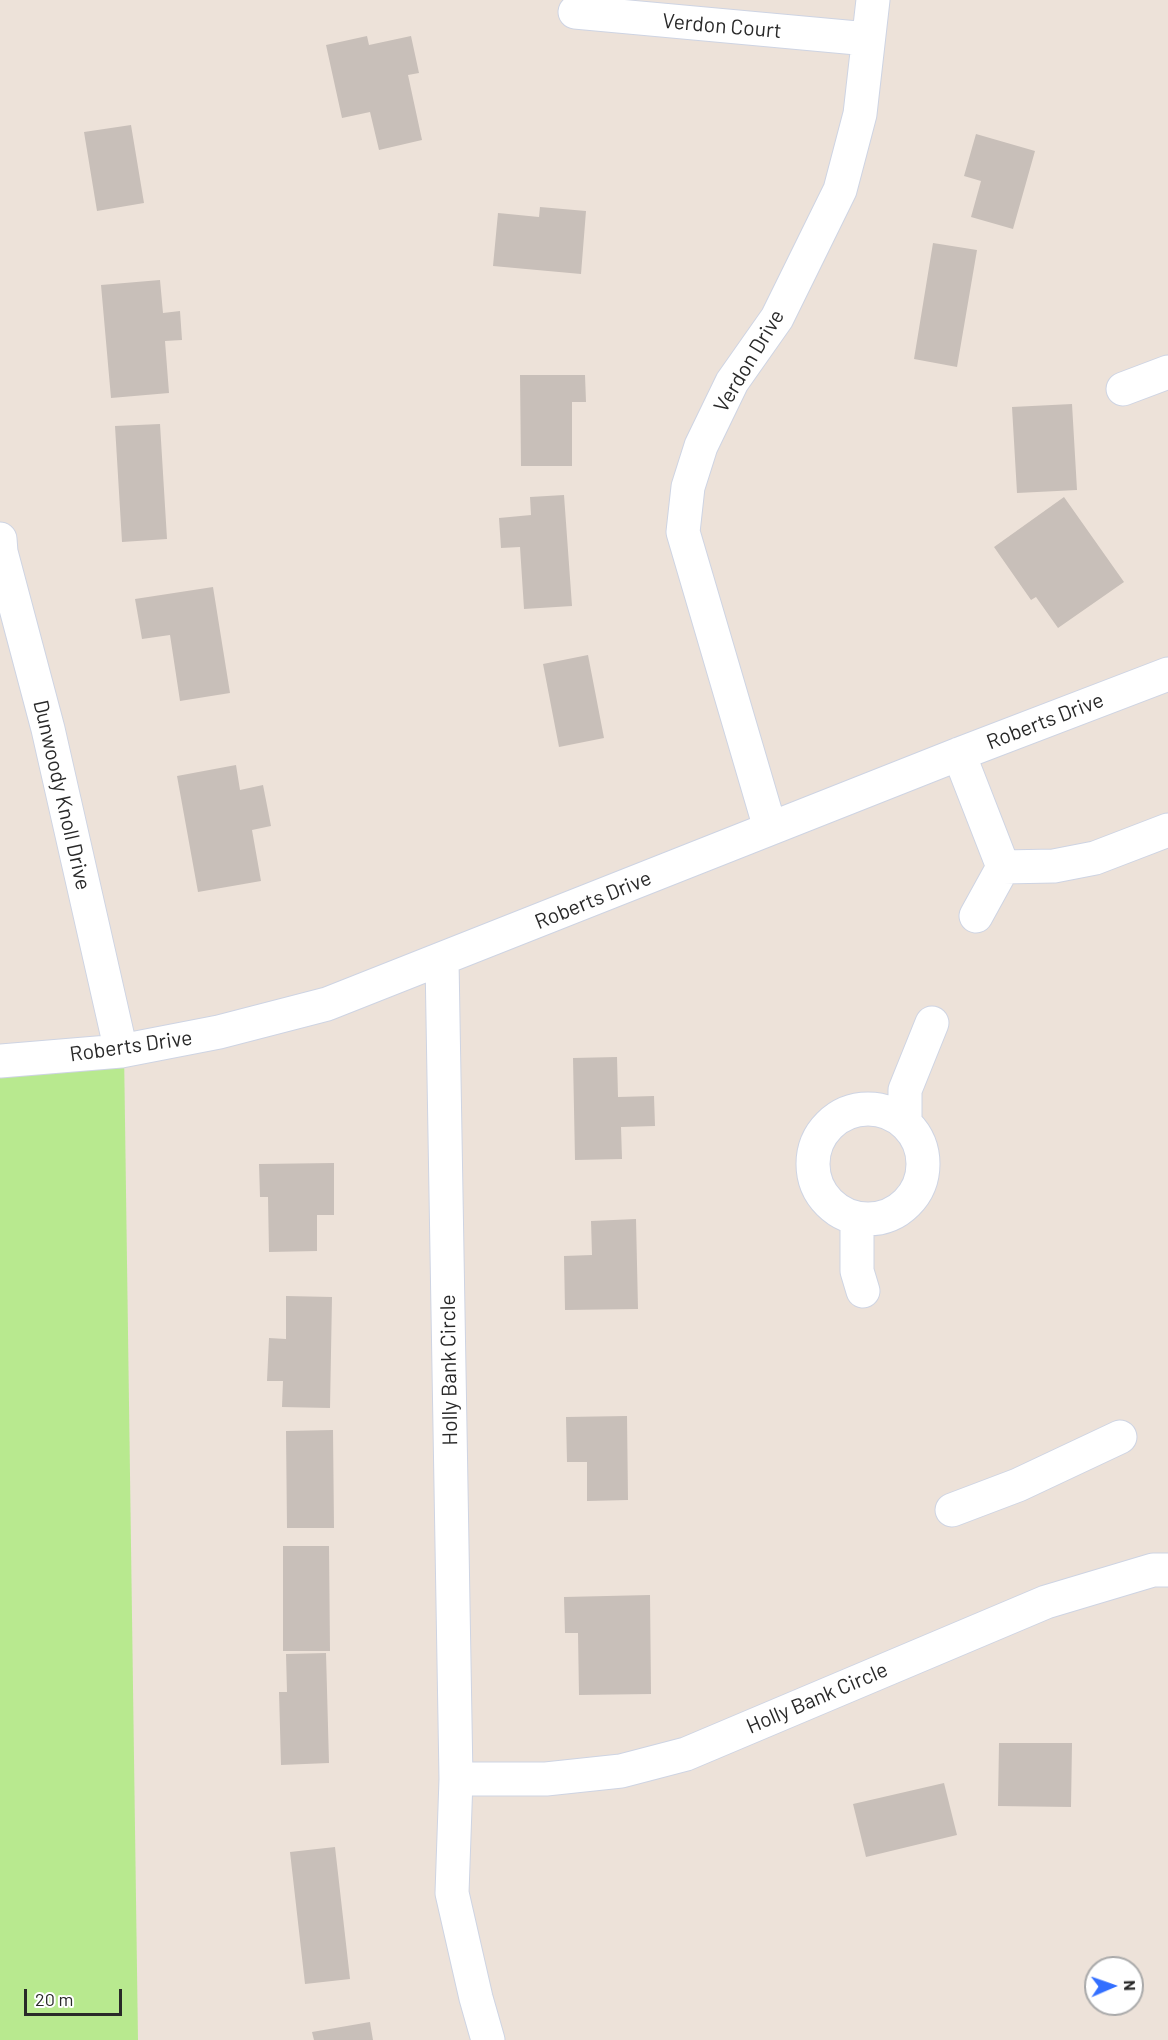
<!DOCTYPE html>
<style>
body{margin:0}
#map{position:relative;width:1168px;height:2040px;overflow:hidden;background:#ede2d9;font-family:Barlow,sans-serif}
canvas{display:block}
.north{position:absolute;left:1084px;top:1956px;width:60px;height:60px;box-sizing:border-box;background:#fff;border:2px solid #a9a9a9;border-radius:50%;rotate:88deg;font-size:16px;font-weight:700;line-height:24px;text-align:center;color:#292929}
.north::after{content:'';display:block;margin:auto;width:21px;height:27px;background:#336fff;clip-path:polygon(50% 0,100% 100%,50% 72%,0 100%)}
.scale{position:absolute;left:24px;top:1989px;width:98px;height:27px;box-sizing:border-box;border:3px solid #292929;border-top:0;padding-left:8px;font-size:18px;line-height:21px;white-space:nowrap;color:#292929;-webkit-text-stroke:4px #fff;paint-order:stroke}
</style>
<div id="map">
<canvas width="1168" height="2040"></canvas>
<div class="north">N</div>
<div class="scale">20 m</div>
</div>
<script>
const ctx = document.querySelector('canvas').getContext('2d');
ctx.lineJoin = 'round';
function fill(path, color) {
  ctx.fillStyle = color;
  ctx.fill(path, 'evenodd');
}
function strokePath(path, color, width, dash) {
  ctx.strokeStyle = color;
  ctx.lineWidth = width;
  ctx.lineCap = dash ? 'butt' : 'round';
  ctx.setLineDash(dash || []);
  ctx.stroke(path);
}
function drawText(font, color, halo, rows, align = 'center') {
  ctx.font = font + ' Barlow,sans-serif';
  ctx.lineWidth = 4.5;
  ctx.setLineDash([]);
  ctx.textBaseline = 'middle';
  ctx.strokeStyle = halo;
  ctx.fillStyle = color;
  for (const [text, x, y, turn = 0] of rows) {
    ctx.save();
    ctx.translate(x, y);
    ctx.rotate((+turn || 0) * Math.PI / 180);
    ctx.textAlign = isNaN(turn) ? turn : align;
    if (halo) ctx.strokeText(text, 0, 0);
    ctx.fillText(text, 0, 0);
    ctx.restore();
  }
}
fill(new Path2D(`
 M124,1050L138,2040H0V1061Z`), '#b8e98f');
fill(new Path2D(`
 M367,36L369,45L411,36L419,73L408,75L422,140L379,150L370,112L342,118L326,45Z
 M131,125L144,203L97,211L84,132Z
 M976,134L1035,151L1013,229L971,217L981,181L964,176Z
 M540,207L586,211L581,274L493,266L498,213L539,217Z
 M933,243L977,250L957,367L914,359Z
 M160,280L163,313L180,311L182,340L165,341L169,393L111,398L101,285Z
 M520,375H585L586,402H572V466H521Z
 M1072,404L1077,490L1017,493L1012,407Z
 M160,424L167,539L122,542L115,426Z
 M564,495L572,606L524,609L520,547L501,548L499,518L531,515L530,497Z
 M1064,497L1124,582L1058,628L1036,597L1031,600L994,547Z
 M213,587L230,693L180,701L170,635L142,639L135,599Z
 M588,655L604,738L559,747L543,664Z
 M236,765L240,790L263,785L271,826L252,830L261,881L198,892L177,776Z
 M617,1057L618,1097L654,1096L655,1126L621,1127L622,1159L575,1160L573,1058Z
 M334,1163V1215H317V1251L269,1252L268,1197H260L259,1164Z
 M636,1219L638,1309L565,1310L564,1256L592,1255L591,1221Z
 M286,1296L332,1297L330,1408L282,1407L283,1381H267L269,1338L286,1339Z
 M627,1416L628,1500L587,1501V1462H567L566,1417Z
 M333,1430L334,1528H287L286,1431Z
 M283,1546H329L330,1651H283Z
 M650,1595L651,1694L579,1695L578,1633H565L564,1597Z
 M326,1653L329,1763L281,1765L279,1692H287L286,1654Z
 M999,1743H1072L1071,1807L998,1806Z
 M944,1783L957,1835L866,1857L853,1804Z
 M335,1847L350,1979L305,1984L290,1852Z
 M370,2022L373,2040H314L312,2032Z`), '#c8bfb9');
const minor = new Path2D(`
 M575,12L868,39
 M1123,389L1168,372
 M0,539L1,552L48,729L121,1051
 M959,754L1003,867L976,916
 M770,828L683,532L688,487L701,446L732,382L777,318L840,190L860,114L873,0
 M1003,867L1054,866L1095,858L1168,830
 M442,960L456,1779
 M0,1061L121,1051L219,1032L327,1004L959,754L1168,674
 M813 1164a55 55 0 1 1 110 0a55 55 0 1 1-110 0Z
 M905,1122V1090L932,1023
 M857,1219V1271L863,1291
 M952,1510L1018,1485L1120,1437
 M488,2040L476,1998L452,1893L456,1779H546L621,1771L686,1754L1046,1602L1153,1570H1168`);
strokePath(minor, '#ced4e3', 35);
strokePath(minor, '#fff', 33);
drawText('21px', '#292929', '#fff', [
 ["Verdon Court",722,26,5],
 ["Verdon Drive",749,361,-59],
 ["Roberts Drive",1045,721,-21],
 ["Dunwoody Knoll Drive",62,795,77],
 ["Roberts Drive",593,900,-22],
 ["Roberts Drive",131,1046,-8],
 ["Holly Bank Circle",449,1370,-91],
 ["Holly Bank Circle",817,1698,-23]
]);
</script>
